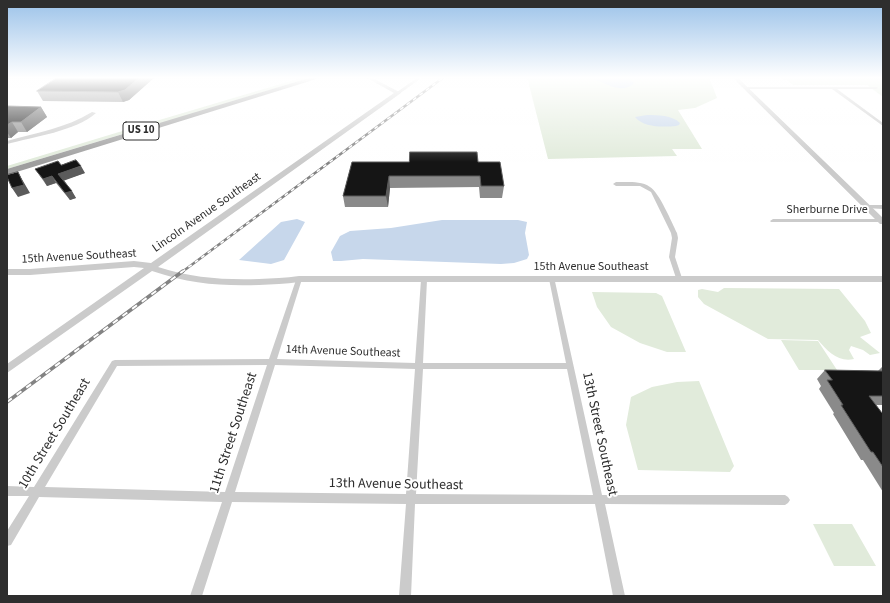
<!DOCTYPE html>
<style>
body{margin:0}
#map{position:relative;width:890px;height:603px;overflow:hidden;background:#fff;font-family:"Source Sans 3",sans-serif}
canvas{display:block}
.frame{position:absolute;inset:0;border:8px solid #2e2e2e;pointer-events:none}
</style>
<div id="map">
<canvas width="890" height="603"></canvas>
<div class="frame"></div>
</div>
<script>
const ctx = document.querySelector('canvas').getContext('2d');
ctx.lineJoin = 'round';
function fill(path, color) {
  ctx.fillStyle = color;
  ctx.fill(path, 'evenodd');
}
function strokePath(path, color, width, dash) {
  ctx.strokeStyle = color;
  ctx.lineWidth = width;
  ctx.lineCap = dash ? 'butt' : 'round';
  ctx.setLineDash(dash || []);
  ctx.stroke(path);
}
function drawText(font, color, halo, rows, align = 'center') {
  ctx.font = font + ' "Source Sans 3",sans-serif';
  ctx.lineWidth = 4;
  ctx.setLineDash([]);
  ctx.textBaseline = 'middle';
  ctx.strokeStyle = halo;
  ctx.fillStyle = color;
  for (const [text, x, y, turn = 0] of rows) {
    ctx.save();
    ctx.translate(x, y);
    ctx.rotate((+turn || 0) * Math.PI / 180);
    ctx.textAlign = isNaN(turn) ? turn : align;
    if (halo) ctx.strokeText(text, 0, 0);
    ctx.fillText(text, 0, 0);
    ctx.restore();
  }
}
fill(new Path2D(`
 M304,77H312L162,123L149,125L156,121Z
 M527,77H709L717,98L695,108L678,110L702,149H672L677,156L548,159Z
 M777,77H883V97L867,85H793L788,81Z
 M135,128L126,133L7,169V166L119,132Z
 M724,288L839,289L865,321L871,333L860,337L880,353L870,355L863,350L851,346L849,350L854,359C839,363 827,351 818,340L768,339L704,304L698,297V290L702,289L718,292Z
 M592,292L656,293L662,296L686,352H667L640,343L611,327L597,307Z
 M781,340L818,341L837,370H799Z
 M699,381L734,466L730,472L638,470L626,425L631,397L652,387L677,382Z
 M813,524H852L876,566H834Z`), '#e1ebdb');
fill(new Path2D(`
 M593,77L629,79L634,83C623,95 605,83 593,79Z
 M647,115C658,115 672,115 680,123L679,125L676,126C663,127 644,128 635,117Z
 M297,219L305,222L284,260L271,264L239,260L281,222Z
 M442,220H518L527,222L525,233L529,255L527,259L514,263L501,264L363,259L341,261H333L331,252L340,236L350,231L391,228Z`), '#c7d7eb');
fill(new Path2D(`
 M418,77H423L399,94H397V92Z
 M744,87H877L878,88L876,89H837L883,123V126L832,89H745L743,88Z
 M92,112L96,113C76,131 33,137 7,144V141C36,133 66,128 92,112Z
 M626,182C634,182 643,182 650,187C659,192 672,223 677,233L678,238L675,257L682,278L681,280H677L676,278L669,257L672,238L671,233L651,192L640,186H616L613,184L616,182Z
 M867,205H883V209L865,208V206Z
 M773,219H881L883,220V222H771L770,221Z
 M297,277H301L302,279L277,359L415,363L421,280L424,278L427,280L423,363H566L549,279L550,277H554L602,495H785L788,497L790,500L788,503L785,505L605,504L625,596H613L595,504H415L411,596H399L406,504L232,502L202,596H190L222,502L39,497L11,545L7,546V531L29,496H7V486L34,487L112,361L115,360L269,359ZM267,365L225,492L45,487L117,366ZM275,365L415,369L406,494L235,492ZM423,369H567L593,495L416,494Z`), '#cbcbcb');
fill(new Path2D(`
 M365,77H371L401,93L158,267C193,278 223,280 259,279C272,278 286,278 299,276H883V282H299C286,284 272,284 259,285C218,286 191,284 152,271L7,373V364L144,268L134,267L30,275H7V269H30L134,261L151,263L394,93Z
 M732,77H737L883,218V224H880Z`), '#cbcbcb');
fill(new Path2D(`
 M312,77H323L7,175V169Z`), '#9e9e9e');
const railFar1 = new Path2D(`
 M182,272L444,77`);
const rail = new Path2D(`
 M7,402L183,271`);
strokePath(railFar1, '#838383', 2.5);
strokePath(rail, '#838383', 3.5);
strokePath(railFar1, '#fff', 1.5, [4]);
strokePath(rail, '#fff', 2, [6]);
fill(new Path2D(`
 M155,77L129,100L123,102L43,101L37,91Z
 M7,106L41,107L47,117L27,132H18L11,138H7Z
 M352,162H478L504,186L502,198H480L479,187L390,188L388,207H345L343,196Z
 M61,165L85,173L64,180L76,198L70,200L56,183L47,186L35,169Z
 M882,367H883V405H876L882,413H883V492L863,460H861L833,414L834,413L819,389L821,386L817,379L825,370L878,371Z`), '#8a8a8a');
fill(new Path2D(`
 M140,77H155L129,100L123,102L118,92Z
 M41,107L47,117L27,132L21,122Z
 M12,122L18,132L11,138L7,132V125Z
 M81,166L85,173L63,181L58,174Z
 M18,172L23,181L30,193L18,197L12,188Z
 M52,176L56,183L47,186L43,179Z
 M389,176L390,188L388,207L386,196Z
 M72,191L76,198L70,200L65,193Z`), '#5b5b5b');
const building = new Path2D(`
 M58,77H140L125,90L118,92L37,91Z
 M7,106L41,107L21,122H12L7,125Z
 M410,152H477L478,162H500L504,186H481L480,176H389L386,196H343L352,162H409Z
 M76,160L81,166L58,174L72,191L65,193L52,176L43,179L35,169L58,161L61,165Z
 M18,172L24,185L12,188L7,177V175Z
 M825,370L883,371V396H869L882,413H883V467L873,452H871L841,405H843L827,380H832Z`);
fill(building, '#151515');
strokePath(building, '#5b5b5b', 1);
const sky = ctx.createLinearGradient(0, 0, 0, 162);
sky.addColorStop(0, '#9bc2e9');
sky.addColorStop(0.48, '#fff');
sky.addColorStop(1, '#ffffff00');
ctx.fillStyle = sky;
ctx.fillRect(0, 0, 890, 162);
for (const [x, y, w] of [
 [141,131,36]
]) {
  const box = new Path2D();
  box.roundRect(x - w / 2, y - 9, w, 18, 3);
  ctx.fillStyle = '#fff';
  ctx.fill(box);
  strokePath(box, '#2e2e2e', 1);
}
drawText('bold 11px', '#2e2e2e', null, [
 ["US 10",141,131]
]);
drawText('12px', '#2e2e2e', '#fff', [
 ["Sherburne Drive",827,210],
 ["Lincoln Avenue Southeast",207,213,-35],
 ["15th Avenue Southeast",79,257,-3],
 ["15th Avenue Southeast",591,267],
 ["14th Avenue Southeast",343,352,2]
]);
drawText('14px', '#2e2e2e', '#fff', [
 ["11th Street Southeast",234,433,-72],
 ["10th Street Southeast",55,434,-59],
 ["13th Street Southeast",599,434,78],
 ["13th Avenue Southeast",396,485,1]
]);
</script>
